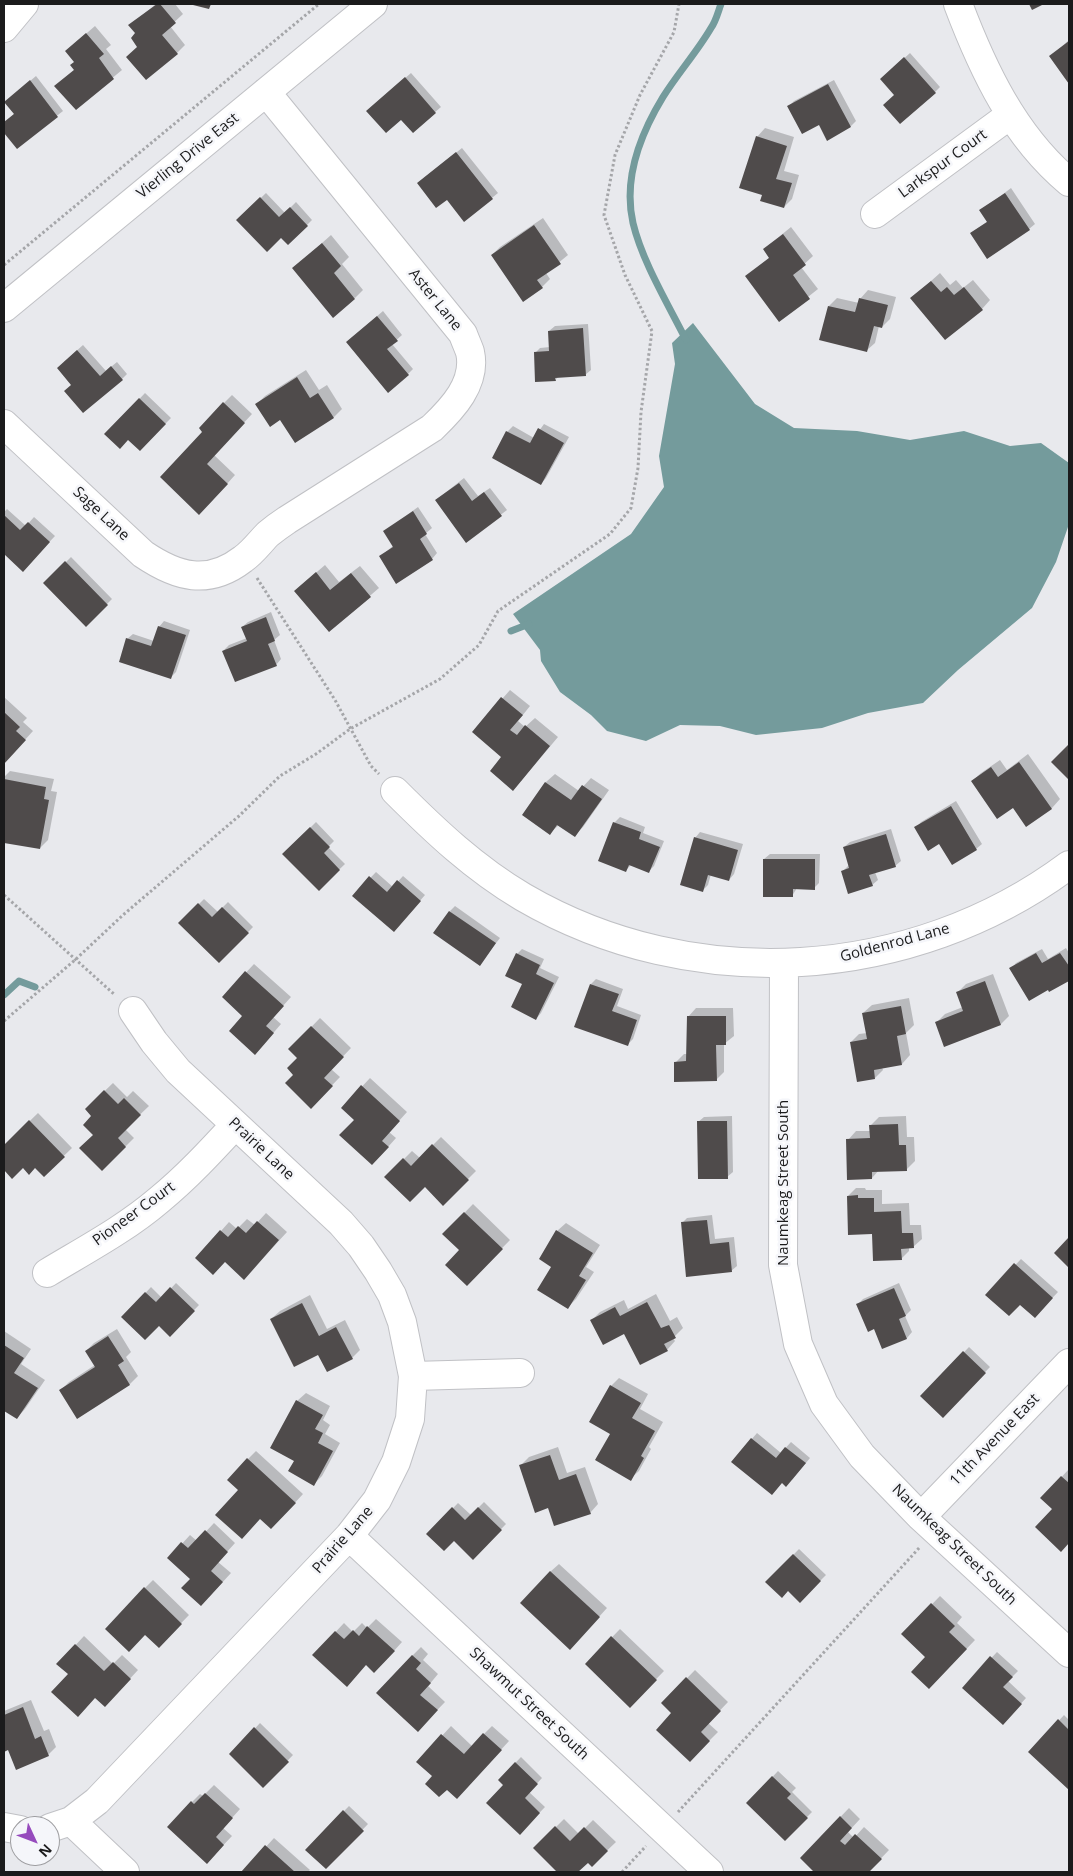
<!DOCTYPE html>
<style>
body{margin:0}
#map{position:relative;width:1073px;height:1876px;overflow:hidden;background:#e8e9ed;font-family:"Open Sans",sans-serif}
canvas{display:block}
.frame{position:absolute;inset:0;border:5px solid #1b1b1c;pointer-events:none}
.north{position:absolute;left:10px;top:1816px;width:50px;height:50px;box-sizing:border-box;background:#f5f6fa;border:1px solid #9e9ea1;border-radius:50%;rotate:133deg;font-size:14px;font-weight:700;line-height:20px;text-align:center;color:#1b1b1c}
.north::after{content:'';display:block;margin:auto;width:18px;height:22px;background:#964bbd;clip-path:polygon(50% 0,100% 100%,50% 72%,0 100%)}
</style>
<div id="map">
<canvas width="1073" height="1876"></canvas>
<div class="frame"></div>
<div class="north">N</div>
</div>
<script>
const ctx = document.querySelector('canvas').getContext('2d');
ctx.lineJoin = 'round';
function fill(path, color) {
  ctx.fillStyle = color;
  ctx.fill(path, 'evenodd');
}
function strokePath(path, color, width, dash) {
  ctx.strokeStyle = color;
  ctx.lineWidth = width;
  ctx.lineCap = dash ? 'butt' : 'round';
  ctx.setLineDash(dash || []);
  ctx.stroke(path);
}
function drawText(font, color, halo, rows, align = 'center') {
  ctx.font = font + ' "Open Sans",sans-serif';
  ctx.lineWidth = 5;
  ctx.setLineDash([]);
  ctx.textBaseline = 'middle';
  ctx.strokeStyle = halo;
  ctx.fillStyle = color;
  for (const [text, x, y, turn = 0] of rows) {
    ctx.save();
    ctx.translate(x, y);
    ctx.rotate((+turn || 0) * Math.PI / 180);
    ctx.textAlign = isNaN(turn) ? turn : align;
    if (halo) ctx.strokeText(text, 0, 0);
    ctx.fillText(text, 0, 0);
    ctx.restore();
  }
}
fill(new Path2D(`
 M693,323L755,404L794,428L857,431L910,440L964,431L1010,446L1041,443L1069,463V524L1056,562L1032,608L958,670L923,703L868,713L822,728L756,735L720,726L680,725L646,741L607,731L591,715L560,692L541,661L540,650L513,614L631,534L664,487L659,456L675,364L672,343Z`), '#749b9c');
fill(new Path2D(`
 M156,4H175L183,14L170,26L185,45L177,53L138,47L137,33L130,25Z
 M95,26L111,45L106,49L122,70L76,108L55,86L75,69L76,62L66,51Z
 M1069,40V82L1051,56Z
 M910,53L940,87L935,92L895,95L887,74Z
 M411,73L441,107L413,131L401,118L373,106Z
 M36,76L63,111L17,147L4,131V123L15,113L11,97Z
 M834,80L856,121L851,126L819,123L789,106L794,101Z
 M765,128L794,137L784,171L799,175L792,199L784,207L763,194L757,137Z
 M462,148L498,193L465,220L448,198L424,178Z
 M1011,188L1035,224L1029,229L971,233L988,221L981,211Z
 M266,193L285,213L296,202L312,220L288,244L281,237L238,220Z
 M543,218L568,255L546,273L550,279L542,287L492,255L500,247Z
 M791,227L813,256L801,267L818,289L779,320L747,276L770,257L764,249Z
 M331,235L349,257L342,264L363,290L355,298L294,268Z
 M940,273L950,285L956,280L963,288L973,280L990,300L982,309L912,298Z
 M868,290L896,297L890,319L882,327L879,326L875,343L866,351L829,306L837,298L859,303L860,299Z
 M383,311L402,335L392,344L413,369L408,374L353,337Z
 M588,324L591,370L585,375L558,377L555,380L535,353L540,348L550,347L549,331L555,326Z
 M83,345L106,371L117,362L127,374L122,379L73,384L64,362Z
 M306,370L319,390L327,385L342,409L334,417L295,441L281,419L257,404L265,396Z
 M145,393L171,418L140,450L129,438L106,434Z
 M232,395L252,414L214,455L235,475L208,505L204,432L224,403Z
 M544,424L569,437L546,478L541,484L493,458L507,432L513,426L534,438Z
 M464,478L478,496L490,488L507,510L466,541L436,500Z
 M418,507L432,528L425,534L437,553L432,559L380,557L394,545L385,531Z
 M7,509L26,526L34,517L55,536L23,570L4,553V512Z
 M71,557L112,599L86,625L45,583Z
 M325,565L339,582L360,566L379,588L329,631L304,583Z
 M271,612L280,635L274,640L281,659L276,665L223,651L229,645L247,638L242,627L248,622Z
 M164,621L190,630L176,672L171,677L127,639L133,634L154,641L159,627Z
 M510,690L530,706L518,721L525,727L535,718L558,737L521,781L503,757L473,732Z
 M4,697L27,718L23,722L33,731L4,763Z
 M1028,754L1060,799L1052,808L1027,825L1013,806L972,781L981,773L1000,760L1007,770Z
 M10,771L54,779L51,791L57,792L48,840L40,848L4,842V777Z
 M555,774L579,791L591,778L609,790L583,827L575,835L559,825L550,833L524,815L546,782Z
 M956,801L982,844L976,849L952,863L940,843L916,828L921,822Z
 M620,817L645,827L643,833L664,841L654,866L649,871L631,865L625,871L614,823Z
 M316,822L334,841L328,847L345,864L319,889L284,854Z
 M891,829L901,861L895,866L875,872L878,880L872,885L843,871L849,865L844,847L850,842Z
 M700,832L743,844L734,874L729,880L711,874L708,885L703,890L695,838Z
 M770,854H820L819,883L814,888H797L792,896L764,859Z
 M376,872L393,887L403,876L425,895L399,925L354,895Z
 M204,899L218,912L228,902L253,927L219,962L180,923Z
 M455,906L500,938L480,964L450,911Z
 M1066,948L1069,953V979L1050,991L1011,969L1016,963L1042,949L1048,959Z
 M522,949L544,959L540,968L559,977L541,1013L536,1019L524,984L517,954Z
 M254,964L291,997L273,1017L281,1024L263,1045L244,1016L223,997Z
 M993,974L1009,1016L1001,1024L937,1022L945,1014L963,1007L957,993L966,984Z
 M596,979L623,989L617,1006L641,1015L633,1039L627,1045L591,984Z
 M909,998L914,1025L906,1033L910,1055L902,1064L882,1067L883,1070L875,1078L851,1042L859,1034L867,1033L863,1013L872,1005Z
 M696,1008H733L734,1036L724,1044V1072L716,1080L676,1062L684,1054H688V1017Z
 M320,1018L351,1048L331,1069L340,1077L311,1107L295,1075L299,1058L290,1049Z
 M370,1078L407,1112L389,1132L396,1138L380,1156L355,1120L342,1108Z
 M113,1083L127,1097L133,1091L149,1106L125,1129L134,1138L102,1170L93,1116L86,1109Z
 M38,1113L72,1148L44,1175L35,1167L23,1166L12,1177L4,1168V1146Z
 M732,1116L733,1172L727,1177L698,1122L704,1117Z
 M906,1116L907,1137H914L915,1161L907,1169L879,1170L872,1178L848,1140L856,1131H871L870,1126L879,1117Z
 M441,1137L476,1171L443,1204L425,1186L386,1177L412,1151L420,1158Z
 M856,1188H865L866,1190H882V1204L909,1203L910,1225H921L922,1239L913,1247H909V1251L901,1259L873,1233L848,1196Z
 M473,1204L510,1240L467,1284L461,1250L444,1234Z
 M266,1213L287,1232L252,1270L225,1261L197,1258L229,1222L237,1229L247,1219L255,1225Z
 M712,1215L715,1239L734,1237L737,1266L731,1271L682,1223L687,1218Z
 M566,1223L600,1245L586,1267L594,1272L576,1299L568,1307L553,1266L557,1231Z
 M1021,1259L1058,1292L1040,1311L1020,1303L987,1295Z
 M176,1283L199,1305L170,1335L159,1325L123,1317L151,1287L162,1298Z
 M899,1283L911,1310L905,1316L912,1332L907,1338L883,1348L874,1327L858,1304L863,1299Z
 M656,1294L670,1321L677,1317L683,1328L673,1338L675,1341L667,1350L592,1320L600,1312L624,1300L628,1309Z
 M310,1295L327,1329L345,1320L360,1350L352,1358L319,1353L271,1319L280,1311Z
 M117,1329L131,1352L126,1357L138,1376L130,1384L77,1417L61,1390L69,1382L95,1365L86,1351L94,1343Z
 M4,1331L31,1349L21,1364L45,1380L25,1409L17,1418L4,1409Z
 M969,1347L990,1367L943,1416L922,1396Z
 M619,1378L648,1394L640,1409L663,1422L649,1447L651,1449L639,1471L630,1479L612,1434L611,1386Z
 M306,1393L330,1406L323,1420L330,1425L325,1434L340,1443L322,1476L314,1484L295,1460L297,1401Z
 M757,1433L781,1453L791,1442L810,1458L792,1480L782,1482L733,1461Z
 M558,1447L567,1473L585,1467L598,1504L590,1513L549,1506L520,1466L529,1457Z
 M256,1451L303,1494L280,1519L248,1459Z
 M1069,1469V1542L1061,1550L1054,1509L1042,1498Z
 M484,1502L506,1524L473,1558L454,1539L428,1534L458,1503L471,1515Z
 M214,1523L235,1543L218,1562L231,1573L209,1597L169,1558L190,1535L197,1541Z
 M799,1549L826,1575L800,1601L788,1590L767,1582Z
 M559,1564L607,1608L578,1640L550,1572Z
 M153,1580L189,1615L159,1646L145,1588Z
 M940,1596L962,1617L957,1623L975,1640L929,1688L927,1657L903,1634Z
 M376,1619L402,1642L383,1663L366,1664L314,1655L344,1623L353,1632L362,1623L367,1628Z
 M620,1629L664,1671L630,1706L586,1664Z
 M84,1636L113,1664L122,1655L138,1670L113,1697L69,1674L58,1664Z
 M421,1647L428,1654L423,1660L438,1674L428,1686L445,1702L418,1730L412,1656Z
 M997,1652L1018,1671L1008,1681L1026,1698L1008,1718L963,1688Z
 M695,1670L728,1702L708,1723L718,1732L690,1760L673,1713L663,1703Z
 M31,1700L44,1731L49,1729L56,1747L48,1755L9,1748L4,1750V1711Z
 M1064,1715L1069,1720V1788L1030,1752Z
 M260,1723L293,1755L263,1786L231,1754Z
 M451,1726L472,1746L492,1726L509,1741L465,1789L447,1788L418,1762Z
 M521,1757L542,1778L529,1792L545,1807L520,1833L505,1785L499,1780Z
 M778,1771L796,1788L792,1792L812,1812L785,1839L748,1803Z
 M214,1785L240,1809L223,1828L232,1836L215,1854L192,1802L200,1794L203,1796Z
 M349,1806L368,1824L326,1868L307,1849Z
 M849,1808L860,1819L848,1832L854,1838L864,1827L889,1850L868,1872H832L828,1869L826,1872H816L801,1858Z
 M564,1819L579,1834L593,1820L616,1842L592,1865L588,1861L577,1872H559L535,1848Z
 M274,1838L310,1870L308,1872H243Z`), '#0003');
strokePath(new Path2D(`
 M686,340C668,304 642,261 633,223C623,179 641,133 663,97C678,73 697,52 711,28C716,21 718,12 721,4
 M511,631L529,624
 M4,995L19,981L35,987`), '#749b9c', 7);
fill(new Path2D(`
 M157,4H160L176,23L162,35L178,54L146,80L126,57L137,47L131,38L135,33L128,25Z
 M189,4H211L209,9Z
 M1029,4H1044L1032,10Z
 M86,33L104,54L99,58L114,79L76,110L54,86L74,70L70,65L74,62L65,51Z
 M1069,41V84L1049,56Z
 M904,57L936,93L900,124L883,105L894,95L880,79Z
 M405,77L436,113L413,133L401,120L386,133L366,111Z
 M30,80L58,117L17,149L4,133V122L14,114L4,102Z
 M828,84L851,127L827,141L819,125L802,134L787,106Z
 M756,136L787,146L776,179L792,183L784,208L760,201L762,195L739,188Z
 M456,152L493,199L464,222L447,200L436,208L417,183Z
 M1005,193L1030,230L987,259L970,233L987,222L979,210Z
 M260,197L279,217L290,207L308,226L288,245L281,238L267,252L236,220Z
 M534,225L561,264L537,280L543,288L523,302L491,255Z
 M783,234L806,265L793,275L810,299L779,322L745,276L769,258L763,249Z
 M322,243L341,266L334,273L355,299L333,318L292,268Z
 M931,281L941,292L947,287L954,295L964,287L983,310L945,340L910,298Z
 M859,298L888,305L882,328L874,326L867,352L819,340L828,306L855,312Z
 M377,316L398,341L387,349L409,375L388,393L346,342Z
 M583,328L586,376L555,378L556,381L535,382L534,352L549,351L548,331Z
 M77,350L100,376L111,366L123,380L83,413L64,391L71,385L57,368Z
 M297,377L310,398L318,393L334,418L295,443L280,420L270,427L255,404Z
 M139,398L166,424L140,451L128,440L120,449L104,434Z
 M223,402L245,423L207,464L228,484L199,515L160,477L202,432L199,428Z
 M538,428L564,443L541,485L492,458L506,431L530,443Z
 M459,483L472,501L484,492L502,516L466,543L435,500Z
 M413,511L427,534L420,539L433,560L396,584L379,556L393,547L383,531Z
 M4,515L20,530L28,522L50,542L23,572L4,554Z
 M65,561L108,605L86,627L43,583Z
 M316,572L330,590L351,573L371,597L329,632L294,591Z
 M266,617L275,641L268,644L277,666L235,682L222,651L247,641L241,627Z
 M158,626L186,635L171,679L119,662L126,638L151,646Z
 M501,697L523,715L510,730L517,735L525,725L550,746L513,791L490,771L501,757L472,732Z
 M4,712L20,727L16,731L26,740L4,764Z
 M1069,744V780L1051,762Z
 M1019,762L1052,809L1026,827L1013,808L997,819L971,781L991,767L998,777Z
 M4,779L46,787L44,799L49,800L40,849L4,843Z
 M545,782L571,800L582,785L602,799L575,837L557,825L550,835L522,815Z
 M951,806L977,850L952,865L939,844L928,851L914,827Z
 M613,822L641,832L639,839L660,847L649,873L629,865L626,872L598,861Z
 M310,827L330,847L324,853L340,870L319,891L282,854Z
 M886,834L896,867L869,875L873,886L848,894L841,871L849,868L843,847Z
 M694,837L738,850L729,881L708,875L703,892L680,885Z
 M763,859H815V890L793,889V897H763Z
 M369,876L387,892L397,880L421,901L394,932L352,896Z
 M198,903L212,917L222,907L249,933L219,963L178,923Z
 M449,911L496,943L480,966L433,933Z
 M516,953L540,965L536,974L554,983L536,1020L511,1007L522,984L505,976Z
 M1036,953L1042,963L1060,953L1069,966V981L1049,992L1048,990L1029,1001L1009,968Z
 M245,971L284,1006L266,1026L274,1033L255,1055L229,1031L242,1016L222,997Z
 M985,981L1001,1025L944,1047L935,1022L963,1011L956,992Z
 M590,984L619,994L612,1011L637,1020L628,1046L574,1027Z
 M901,1006L906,1034L897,1036L902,1065L874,1070L875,1079L857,1082L850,1042L867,1039L862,1013Z
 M687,1016H726V1045H716L717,1081L674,1082V1062L686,1061Z
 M311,1026L344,1057L324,1078L333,1086L311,1109L285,1083L293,1075L287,1068L297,1058L288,1049Z
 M361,1085L400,1121L382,1141L389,1147L372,1165L339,1135L354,1120L341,1108Z
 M104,1090L118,1104L124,1098L141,1115L118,1138L126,1147L102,1171L79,1148L93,1135L83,1125L91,1116L85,1109Z
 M29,1120L65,1157L44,1177L35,1168L29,1175L23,1168L12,1179L4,1170V1145Z
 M697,1121H727L728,1179H698Z
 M898,1124L899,1145H906L907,1171L872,1172V1179L847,1180L846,1139L870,1138L869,1125Z
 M432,1144L469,1180L443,1206L425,1187L410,1202L384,1177L403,1158L411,1166Z
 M858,1195V1198H874V1212L901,1211L902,1233H913L914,1248L901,1249L902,1260L873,1261L872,1234L848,1235L847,1196Z
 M464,1212L503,1249L467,1286L445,1265L459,1250L442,1234Z
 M707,1220L710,1244L729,1242L732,1272L686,1277L681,1222Z
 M257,1221L279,1240L244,1280L225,1262L213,1275L195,1258L220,1230L228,1237L238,1226L246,1233Z
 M556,1230L593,1253L579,1276L586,1280L568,1309L537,1290L551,1267L539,1259Z
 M1069,1237V1268L1054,1253Z
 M1014,1263L1053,1298L1035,1318L1020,1305L1009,1316L985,1295Z
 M170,1287L195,1311L170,1337L159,1326L145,1340L121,1317L145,1292L156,1302Z
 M894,1288L906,1316L899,1319L907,1339L882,1349L874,1329L868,1332L856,1304Z
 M647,1302L661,1328L669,1325L676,1338L664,1344L668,1351L640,1365L624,1334L603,1345L590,1320L615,1307L620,1316Z
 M302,1303L319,1336L336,1327L353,1359L327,1372L318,1355L294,1367L270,1319Z
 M108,1336L124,1361L118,1365L130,1385L77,1419L59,1390L95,1367L85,1351Z
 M4,1345L24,1358L14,1373L38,1388L17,1419L4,1411Z
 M963,1351L986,1373L943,1418L920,1396Z
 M610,1385L641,1403L632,1418L655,1431L641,1456L644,1458L631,1481L595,1460L610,1434L589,1422Z
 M296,1400L323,1415L315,1429L323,1433L318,1443L333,1451L314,1486L288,1471L294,1461L270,1448Z
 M751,1438L776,1458L785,1447L806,1463L786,1487L782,1483L772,1495L731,1462Z
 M550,1455L559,1480L576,1474L591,1514L554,1526L548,1508L535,1513L519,1465Z
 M247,1458L296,1503L271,1529L260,1519L242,1539L215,1515L238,1490L227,1480Z
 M1061,1476L1069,1483V1543L1061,1552L1035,1527L1052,1509L1040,1498Z
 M452,1507L465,1520L478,1507L502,1530L473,1560L454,1541L444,1551L426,1534Z
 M205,1530L228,1552L211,1571L223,1582L201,1606L181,1588L190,1579L167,1558L181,1542L188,1548Z
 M793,1554L821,1581L800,1603L788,1591L782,1598L765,1582Z
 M550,1571L600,1617L570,1650L520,1603Z
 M144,1587L182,1624L159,1648L145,1635L129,1652L105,1629Z
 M931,1603L955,1626L949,1632L967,1649L929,1689L911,1672L925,1657L901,1634Z
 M367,1626L395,1651L374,1673L366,1665L347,1687L312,1655L335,1631L344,1639L353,1630L359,1636Z
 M611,1636L657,1680L630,1708L585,1664Z
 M75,1644L104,1671L113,1662L131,1679L105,1707L95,1698L78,1717L51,1692L68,1674L56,1664Z
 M412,1655L421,1663L416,1669L431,1683L420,1695L438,1710L418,1732L376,1693Z
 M990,1656L1013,1677L1003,1687L1022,1704L1003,1725L962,1688Z
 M686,1677L721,1711L701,1732L710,1741L690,1762L656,1730L671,1713L661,1703Z
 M23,1707L35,1739L41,1736L49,1756L16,1770L8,1750L4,1752V1715Z
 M1058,1719L1069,1730V1790L1028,1752Z
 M254,1727L289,1762L263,1788L229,1754Z
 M483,1733L502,1750L457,1799L447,1790L439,1797L425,1784L432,1776L416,1762L441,1734L464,1754Z
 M515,1762L538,1784L525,1798L540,1813L520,1835L486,1803L503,1785L498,1780Z
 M772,1776L791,1794L787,1798L808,1818L785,1841L746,1803Z
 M205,1793L233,1818L216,1837L224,1845L207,1864L167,1827L191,1801L194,1804Z
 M343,1810L364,1831L326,1869L305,1850Z
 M840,1816L852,1828L840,1841L845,1845L855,1834L882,1859L869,1872H830L828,1871L814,1872L800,1858Z
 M555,1826L570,1841L584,1827L608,1851L592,1867L588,1863L578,1872H557L533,1848Z
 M265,1845L295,1872H241Z`), '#4f4b4b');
const minor = new Path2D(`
 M958,4C983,70 1014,136 1069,182
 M4,28L24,4
 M875,214L1010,115
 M4,308L373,4
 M4,424L143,554C177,577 208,586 243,559C253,552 260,542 268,534C274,529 281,524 287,520L432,428C452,409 477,383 470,352C468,346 465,340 463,334L266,92
 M395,791C435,831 474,868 523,897C693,996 912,982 1069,865
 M784,964L783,1265L798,1344L824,1404L862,1456L921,1517L1069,1653
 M47,1273C85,1250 125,1229 159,1200C187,1177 211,1151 235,1125
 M413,1376L520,1373
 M921,1517L1069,1363
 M349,1536L709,1872
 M71,1821L125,1872
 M4,1827L20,1830
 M50,1828L71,1821L97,1801L349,1536L377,1500L396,1462L410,1419L413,1376L402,1322L392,1295L378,1271L361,1246L341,1223L178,1071L154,1042L133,1011`);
strokePath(minor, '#c0c1c5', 30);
strokePath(new Path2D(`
 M4,265L319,4
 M257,578L335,700L371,766L379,774
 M4,895L115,995
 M4,1021L75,960L123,915L239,816L280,776L316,754L350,729L440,679L479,645L498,611L610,534L631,508L638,468L641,412L652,331L625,275L604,215L615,155L640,95L674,32L679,4
 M678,1812L920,1547
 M622,1872L646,1846`), '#a5a6a9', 3, [2.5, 2.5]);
strokePath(minor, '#fff', 28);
drawText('15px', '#1b1b1c', '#f5f6fa', [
 ["Vierling Drive East",188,156,-39],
 ["Larkspur Court",943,164,-36],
 ["Aster Lane",435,300,51],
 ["Sage Lane",101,514,43],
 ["Goldenrod Lane",895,943,-15],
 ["Prairie Lane",261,1149,43],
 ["Naumkeag Street South",784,1183,-90],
 ["Pioneer Court",134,1214,-36],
 ["11th Avenue East",995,1440,-46],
 ["Prairie Lane",343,1540,-49],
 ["Naumkeag Street South",954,1545,44],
 ["Shawmut Street South",529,1704,43]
]);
</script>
